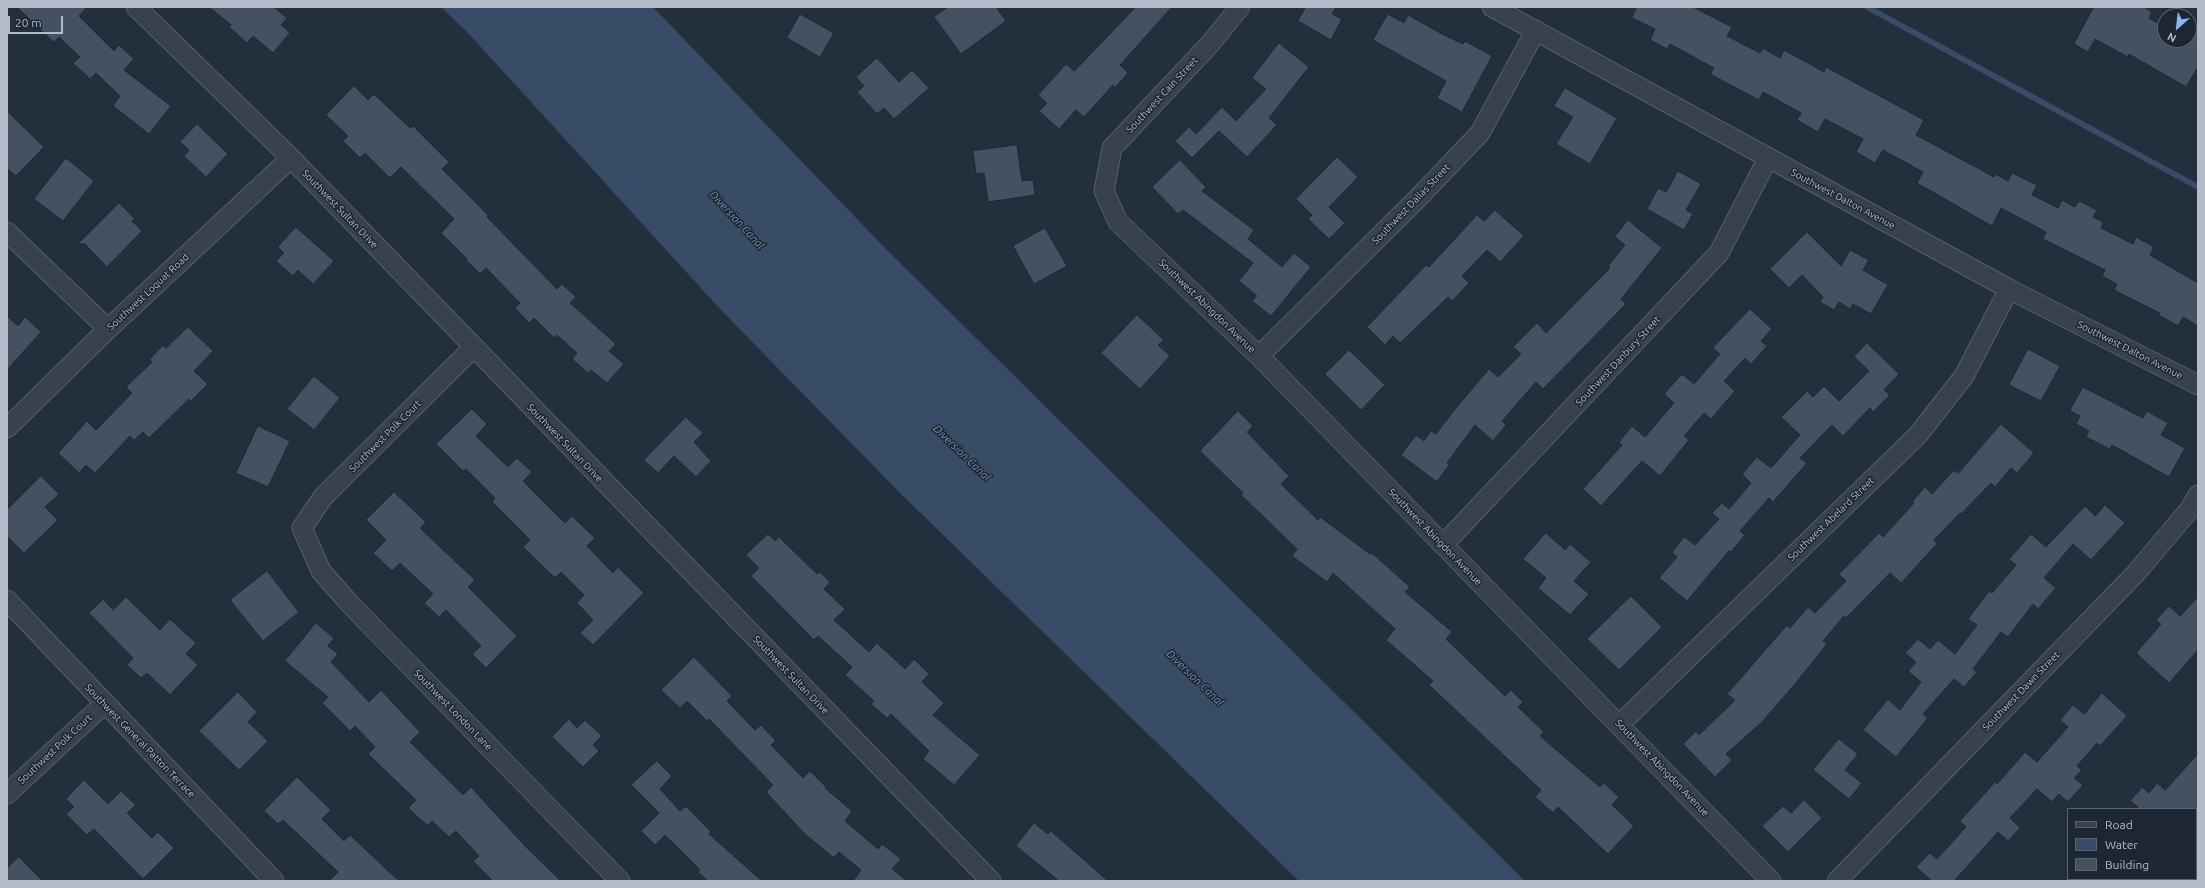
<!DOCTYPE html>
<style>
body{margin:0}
#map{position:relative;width:2205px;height:888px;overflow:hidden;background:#242f3e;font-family:Ubuntu,sans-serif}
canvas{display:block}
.frame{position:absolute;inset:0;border:8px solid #b4bcc9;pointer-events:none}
.legend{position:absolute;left:2067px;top:808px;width:130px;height:72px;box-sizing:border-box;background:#1d2633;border:1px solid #59626f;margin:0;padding:5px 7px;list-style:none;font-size:12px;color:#b4bcc9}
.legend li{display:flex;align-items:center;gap:8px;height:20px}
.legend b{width:20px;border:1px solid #59626f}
.north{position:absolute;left:2157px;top:8px;width:40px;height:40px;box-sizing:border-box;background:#1d2633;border:1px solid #59626f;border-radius:50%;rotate:208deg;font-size:11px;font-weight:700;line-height:16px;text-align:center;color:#b4bcc9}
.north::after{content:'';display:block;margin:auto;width:14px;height:18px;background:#8ab4f8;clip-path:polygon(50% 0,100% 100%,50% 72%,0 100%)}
.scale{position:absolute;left:8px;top:16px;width:55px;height:18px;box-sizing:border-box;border:2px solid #b4bcc9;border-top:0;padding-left:5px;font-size:12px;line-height:14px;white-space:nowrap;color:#b4bcc9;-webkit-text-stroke:3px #1d2633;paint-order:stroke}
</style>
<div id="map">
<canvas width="2205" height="888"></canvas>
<div class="frame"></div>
<ul class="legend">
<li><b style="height:5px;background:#38414e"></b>Road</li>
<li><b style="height:11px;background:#394c67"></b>Water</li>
<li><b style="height:11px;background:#455162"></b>Building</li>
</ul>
<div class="north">N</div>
<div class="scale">20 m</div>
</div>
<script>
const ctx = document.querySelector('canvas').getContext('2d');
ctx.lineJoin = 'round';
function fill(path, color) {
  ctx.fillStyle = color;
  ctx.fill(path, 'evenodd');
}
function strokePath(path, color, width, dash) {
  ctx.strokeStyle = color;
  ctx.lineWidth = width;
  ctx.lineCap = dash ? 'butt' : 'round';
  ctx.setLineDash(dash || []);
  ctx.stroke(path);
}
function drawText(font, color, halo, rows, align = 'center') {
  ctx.font = font + ' Ubuntu,sans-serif';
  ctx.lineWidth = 3;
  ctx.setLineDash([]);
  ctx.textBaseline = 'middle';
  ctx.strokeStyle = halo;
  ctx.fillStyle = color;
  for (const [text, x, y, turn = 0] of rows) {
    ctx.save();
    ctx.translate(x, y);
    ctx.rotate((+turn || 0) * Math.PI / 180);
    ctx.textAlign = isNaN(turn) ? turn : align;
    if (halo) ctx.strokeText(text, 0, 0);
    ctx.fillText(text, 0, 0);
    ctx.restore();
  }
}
fill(new Path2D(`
 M441,7H653L885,248L1525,881H1299L900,493L721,310L469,34Z`), '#394c67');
strokePath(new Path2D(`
 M1867,7L2198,187`), '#394c67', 5.5);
const building = new Path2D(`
 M17,7H87L79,16L114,51L119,45L134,59L124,70L171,106L149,134L113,106L120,96L96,73L90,79L73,63L80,57L59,37L54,42Z
 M209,7H274L287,18L281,25L290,33L273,53L253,36L247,43L229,27L231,25Z
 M948,7H996L1006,21L961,54L934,17Z
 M1136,7H1172L1120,65L1128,73L1115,88L1113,85L1084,117L1076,110L1059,129L1039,111L1047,103L1038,95L1066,64L1074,71Z
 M1306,7H1336L1332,14L1342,19L1331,40L1298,21Z
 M1637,7H1693L1732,27L1727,36L1760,53L1763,48L1780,58L1784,50L1824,72L1826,67L1924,120L1916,135L1994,177L1996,174L2008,181L2012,173L2037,185L2032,195L2058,208L2062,200L2075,207L2079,201L2097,210L2093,217L2103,222L2101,228L2133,244L2136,237L2154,247L2150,255L2198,283V326L2183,317L2178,326L2159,315L2160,313L2114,290L2117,284L2102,276L2105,270L2043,239L2046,232L2001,208L1992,226L1917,183L1923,172L1883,150L1875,163L1856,152L1863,139L1825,119L1818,132L1797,120L1801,113L1763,92L1759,100L1710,74L1714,68L1670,44L1667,49L1650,40L1655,29L1632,18Z
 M2094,7H2144L2152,12L2149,18L2165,27V40H2189V36L2198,21V67L2186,87L2129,54L2128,57L2095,39L2088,52L2074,44Z
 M800,14L834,33L820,57L787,38Z
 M1388,14L1404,23L1408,15L1442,34L1463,44L1465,41L1492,56L1462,112L1437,98L1446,81L1373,40Z
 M1279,43L1309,67L1269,118L1277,125L1247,157L1219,131L1192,158L1175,141L1189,127L1196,134L1222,107L1236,121L1266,89L1252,78Z
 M877,58L899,82L912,70L929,88L894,119L884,108L877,114L857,92L864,86L856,77Z
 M354,86L368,100L374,94L410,128L413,126L449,162L442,169L488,215L487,217L557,289L562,284L576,297L570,303L616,344L609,351L624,364L607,383L591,370L588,373L572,359L577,353L557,335L554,338L534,318L529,323L515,308L520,303L486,268L480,274L466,260L467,259L441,233L454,219L401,167L390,178L365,153L360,158L343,141L348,136L326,115Z
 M1565,88L1617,118L1590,164L1556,144L1573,117L1554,106Z
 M7,111L44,147L16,176L7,168Z
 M197,124L228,154L206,177L184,156L189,150L180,142Z
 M1017,145L1022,181L1033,180L1035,195L988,202L984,173L976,174L973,151Z
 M1337,157L1358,177L1329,207L1345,223L1329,239L1308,219L1312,215L1296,199Z
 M66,158L94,181L63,221L34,199Z
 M1180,160L1206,187L1202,191L1254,230L1248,239L1282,267L1294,253L1311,267L1271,316L1252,301L1257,296L1239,281L1253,263L1183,210L1178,214L1152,187Z
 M1678,171L1701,184L1686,210L1693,214L1684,230L1647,209L1658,188L1666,192Z
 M119,203L135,219L132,221L142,231L107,267L85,244H78Z
 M1495,210L1524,236L1500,262L1487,250L1462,276L1469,283L1452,301L1448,297L1400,343L1393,336L1385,345L1367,327L1426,265L1429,267L1477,215L1484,221Z
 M1628,220L1662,248L1621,299L1626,304L1543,389L1536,382L1502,421L1506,425L1493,441L1475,425L1447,463L1449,465L1437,482L1401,455L1416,435L1424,441L1431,431L1436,434L1455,409L1489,369L1498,377L1521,354L1513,347L1537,323L1546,333L1610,268L1608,266L1625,245L1615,237Z
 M296,227L334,261L313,284L298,270L293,276L276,261L284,253L278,247Z
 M1045,228L1067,266L1034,284L1013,246Z
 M1807,232L1841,266L1850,250L1869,260L1863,270L1888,285L1871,314L1853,304L1850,309L1839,302L1834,310L1820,302L1823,297L1802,275L1789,288L1770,269Z
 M1750,309L1772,329L1761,341L1767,346L1751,364L1745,358L1724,381L1735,391L1711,419L1704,413L1684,436L1689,440L1660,476L1642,461L1601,506L1583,489L1622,445L1619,442L1632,426L1645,437L1674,403L1664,394L1682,374L1694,384L1720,354L1713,348Z
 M1137,315L1164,340L1158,345L1170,356L1140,389L1101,353Z
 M7,316L18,326L25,317L41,332L7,370Z
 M188,327L213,351L194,371L208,384L191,401L189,399L149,438L143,432L134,440L130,436L95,473L86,465L79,473L58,453L87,421L96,430L132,393L126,387L152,362L149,360L163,345L166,348Z
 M1867,343L1899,374L1884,390L1890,395L1873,412L1870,408L1843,436L1832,425L1800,458L1807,463L1773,502L1769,498L1740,531L1745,535L1731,552L1729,551L1687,601L1659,578L1677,557L1672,552L1684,537L1695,545L1719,519L1712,513L1722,503L1729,509L1751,483L1742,474L1757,457L1771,468L1800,435L1781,417L1807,391L1813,397L1824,386L1839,401L1869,371L1854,357Z
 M2028,349L2060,366L2041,401L2009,385Z
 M1349,350L1385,385L1361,410L1325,374Z
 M314,376L340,398L314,430L287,409Z
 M2083,387L2143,418L2147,411L2168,423L2161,435L2185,448L2169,477L2112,445L2110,449L2086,437L2089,431L2076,424L2080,416L2070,411Z
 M472,409L487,424L476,436L508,467L517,458L532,472L523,481L565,523L572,516L595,538L587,546L613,573L618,567L644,593L593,645L580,633L593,620L577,603L584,595L561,572L555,578L523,547L530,540L492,502L495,498L466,469L463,471L436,444Z
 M1238,411L1253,426L1247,432L1289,476L1281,484L1318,520L1320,517L1370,554L1372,553L1410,587L1405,592L1452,632L1446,639L1505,696L1511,690L1523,702L1518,707L1544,732L1540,736L1600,787L1604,783L1619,797L1612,805L1634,826L1608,854L1558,807L1553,813L1535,797L1541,790L1429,685L1433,681L1386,640L1395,629L1333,573L1327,582L1292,556L1297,549L1241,495L1243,493L1200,451Z
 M686,417L703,433L694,442L711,461L696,477L674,456L658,473L644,460Z
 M2001,424L2034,453L2017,473L2011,468L1995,487L1991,483L1961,514L1960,513L1934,540L1937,544L1901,583L1890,573L1846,618L1844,616L1823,641L1827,644L1795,684L1761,723L1726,754L1732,760L1715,777L1683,744L1696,731L1699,735L1735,700L1727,694L1787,625L1790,628L1808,607L1815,613L1846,581L1839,574L1879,533L1883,537L1914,503L1912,502L1925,487L1932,494L1954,470L1958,473Z
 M258,426L290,441L268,487L236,473Z
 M41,476L59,494L45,507L58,520L24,553L7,536V510Z
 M394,492L426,522L420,528L475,580L468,587L517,636L486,668L472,654L481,646L446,610L439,617L424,603L433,594L400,563L392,571L373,553L386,540L366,520Z
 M2105,505L2125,523L2091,560L2073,544L2044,578L2056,588L2038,609L2033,604L2008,637L2001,632L1973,669L1977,672L1964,687L1954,679L1923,714L1928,718L1896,757L1863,730L1888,699L1900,710L1921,682L1908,671L1916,662L1905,653L1918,639L1930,649L1938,640L1955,654L1977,625L1968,619L1989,591L1992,593L2016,565L2009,559L2031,534L2046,547L2085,506L2095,516Z
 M1546,533L1565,550L1570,544L1591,562L1574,581L1589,594L1570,615L1538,588L1546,578L1523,559Z
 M768,534L775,541L779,537L817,574L820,572L830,582L824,589L845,609L834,620L869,652L877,643L905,669L914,659L929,674L922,682L944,703L933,715L980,755L954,785L923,759L929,751L891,714L887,718L871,704L874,701L845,675L852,667L818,636L814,640L751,576L759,568L746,555Z
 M267,571L299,612L263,641L230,600Z
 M1631,596L1662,627L1619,670L1587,639Z
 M126,597L160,630L170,619L196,643L186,654L198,665L170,695L147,673L141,678L127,665L133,658L89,613L103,599L113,610Z
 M2198,597V650L2169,683L2136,653L2161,624L2156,620L2169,606L2180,616Z
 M316,623L334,638L328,646L338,654L331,662L369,702L381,690L420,732L410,742L463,795L471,787L526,847L561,881H493L473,861L479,856L456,831L449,837L432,821L428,826L408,808L416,800L368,754L375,747L355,726L350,731L322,703L328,697L285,661Z
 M694,657L732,696L727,701L755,730L761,725L776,741L771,745L803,778L810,771L826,787L825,788L852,811L845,821L878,849L882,844L901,859L892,869L907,881H853L861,870L839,852L834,858L805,834L766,792L773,785L709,719L707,721L687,701L680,708L661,690Z
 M238,692L257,712L248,722L268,741L239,770L199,731Z
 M2102,693L2127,716L2100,746L2097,743L2077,766L2082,770L2074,778L2083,785L2068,802L2059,794L2052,802L2037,789L2010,818L2020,828L2008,841L1998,832L1954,881H1932L1916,867L1930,853L1937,859L1966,827L1960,821L1995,782L1997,784L2025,752L2037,762L2068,727L2060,720L2073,705L2084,714Z
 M569,719L577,728L585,720L602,736L593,745L599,751L583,767L552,737Z
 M1839,739L1858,754L1845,770L1862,783L1849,799L1813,770Z
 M2198,754V809H2136L2138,807L2130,801L2142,787L2149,793L2157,783L2165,790Z
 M657,761L672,776L660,789L680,811L686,806L711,832L709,834L762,881H708L698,872L700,870L665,835L655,845L641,831L659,813L631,785Z
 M297,777L331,810L322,819L344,841L350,835L399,881H329L338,872L283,820L278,824L264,811Z
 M84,780L108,804L121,791L136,805L127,813L152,838L158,832L174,848L143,879L94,829L87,835L66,814L74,807L66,799Z
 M1804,800L1822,818L1788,852L1762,826L1783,806L1791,813Z
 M1034,823L1048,834L1051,831L1108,881H1059L1016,846Z
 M19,857L43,881H7V868Z`);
fill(building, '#455162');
strokePath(building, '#1f2835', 1);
const minor = new Path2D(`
 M136,7L291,158L991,881
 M1240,7L1210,44L1112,148L1104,191L1118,222L1259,356L1771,881
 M1492,7L2009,289L2198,385
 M7,232L108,329
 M473,348L323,497L302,528L321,571L349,603L620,881
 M1259,356L1420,196L1480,133L1536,30
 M7,428L108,329L291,158
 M1443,545L1719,253L1768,158
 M7,600L274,881
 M1620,724L1918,435L1964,376L2009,289
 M7,794L104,704
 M1837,881L2136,573L2190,509L2198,495`);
strokePath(minor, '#565f6c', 21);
strokePath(minor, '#38414e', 19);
drawText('10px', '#b4bcc9', '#1d2633', [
 ["Southwest Cain Street",1162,95,-47],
 ["Southwest Dalton Avenue",1843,199,28],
 ["Southwest Dallas Street",1411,204,-46],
 ["Southwest Sultan Drive",340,209,46],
 ["Southwest Loquat Road",148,292,-43],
 ["Southwest Abingdon Avenue",1207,306,44],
 ["Southwest Dalton Avenue",2130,350,27],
 ["Southwest Danbury Street",1618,361,-47],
 ["Southwest Polk Court",385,436,-45],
 ["Southwest Sultan Drive",565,443,46],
 ["Southwest Abelard Street",1831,519,-44],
 ["Southwest Abingdon Avenue",1435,537,46],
 ["Southwest Sultan Drive",791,675,46],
 ["Southwest Dawn Street",2021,691,-46],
 ["Southwest London Lane",453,710,46],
 ["Southwest General Patton Terrace",140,741,46],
 ["Southwest Polk Court",55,749,-43],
 ["Southwest Abingdon Avenue",1662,768,46]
]);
drawText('italic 11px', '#7c92b1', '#1d2633', [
 ["Diversion Canal",737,220,47],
 ["Diversion Canal",962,453,44],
 ["Diversion Canal",1195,678,44]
]);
</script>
